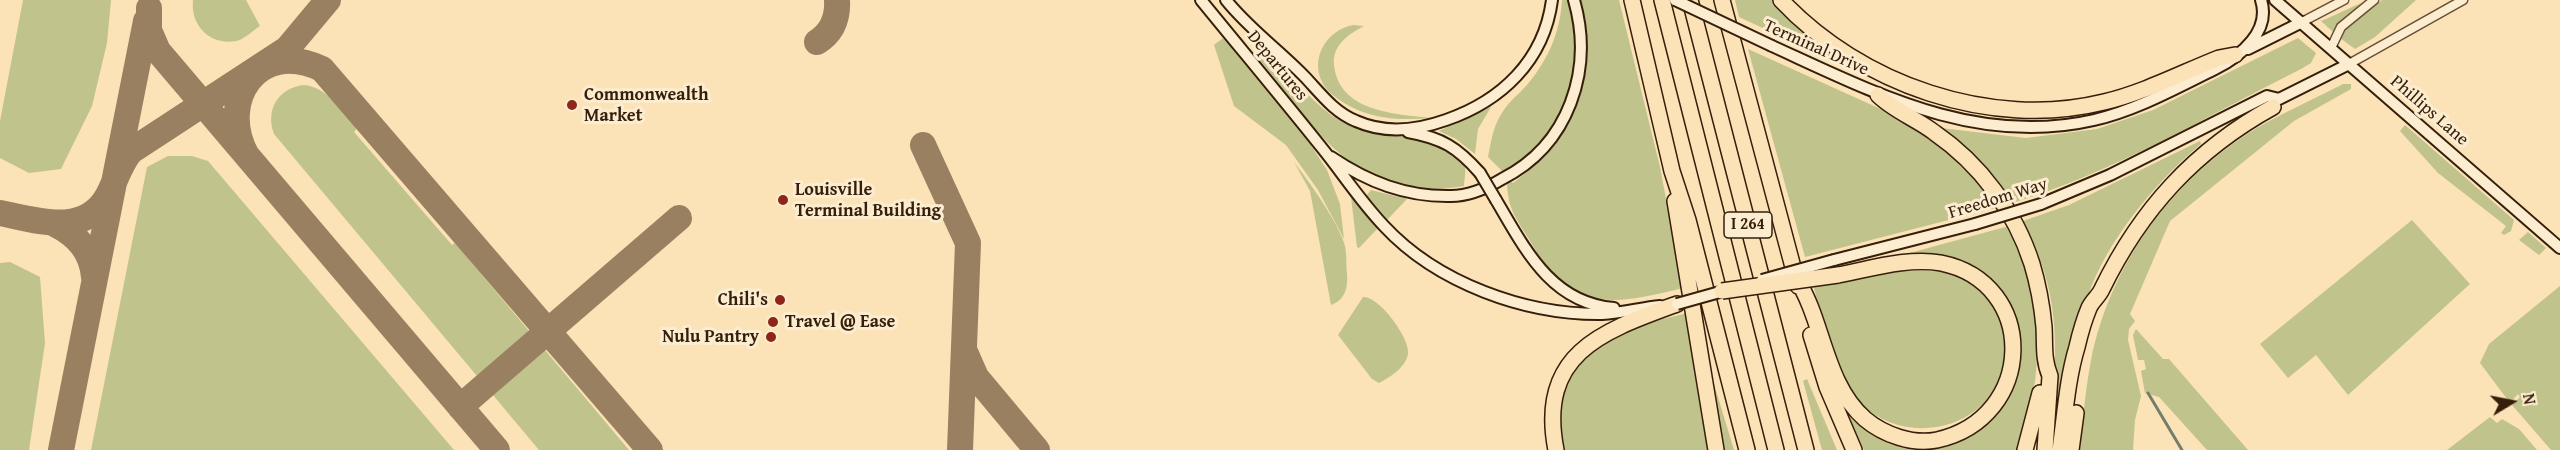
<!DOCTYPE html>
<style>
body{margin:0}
#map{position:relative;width:2560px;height:450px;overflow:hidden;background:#fbe2b7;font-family:"Gentium Book Plus",serif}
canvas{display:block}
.north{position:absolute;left:2482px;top:372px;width:60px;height:60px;-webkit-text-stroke:4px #fcecd0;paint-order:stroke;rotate:80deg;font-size:16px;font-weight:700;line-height:24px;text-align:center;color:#351f0b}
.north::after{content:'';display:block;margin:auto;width:21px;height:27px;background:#351f0b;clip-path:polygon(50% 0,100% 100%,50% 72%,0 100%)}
</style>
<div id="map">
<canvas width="2560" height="450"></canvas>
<div class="north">N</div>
</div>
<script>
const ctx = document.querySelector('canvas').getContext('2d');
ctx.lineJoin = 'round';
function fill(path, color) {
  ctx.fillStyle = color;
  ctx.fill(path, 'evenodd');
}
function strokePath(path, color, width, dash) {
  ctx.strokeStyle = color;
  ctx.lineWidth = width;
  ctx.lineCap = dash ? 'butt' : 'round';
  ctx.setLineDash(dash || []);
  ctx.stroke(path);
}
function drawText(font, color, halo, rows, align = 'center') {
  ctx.font = font + ' "Gentium Book Plus",serif';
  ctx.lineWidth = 6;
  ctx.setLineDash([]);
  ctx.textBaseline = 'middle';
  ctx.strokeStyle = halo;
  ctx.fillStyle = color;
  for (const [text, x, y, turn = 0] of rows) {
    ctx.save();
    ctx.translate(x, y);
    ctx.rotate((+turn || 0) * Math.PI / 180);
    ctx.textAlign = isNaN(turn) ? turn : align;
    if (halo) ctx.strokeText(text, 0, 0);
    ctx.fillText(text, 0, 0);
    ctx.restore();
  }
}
fill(new Path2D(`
 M23,0H111L107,43L92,106L61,169L29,173L0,158V121Z
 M193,0H246L260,26C253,30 244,40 236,41C210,46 190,25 193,0Z
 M1562,0H1569C1585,68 1568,137 1503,172L1488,157C1491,142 1493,126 1502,113C1508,102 1519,94 1527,85C1548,60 1560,33 1562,0Z
 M1579,0H1619L1660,167L1683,288C1610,306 1572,313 1530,241C1516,218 1508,210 1507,183L1511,181L1513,183C1572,140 1599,71 1579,0Z
 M1735,0H1777L1820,38L1964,108V111L1915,98L1739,17Z
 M2382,0H2416L2375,37L2355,49L2340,38L2344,30Z
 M2361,3L2333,32L2321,21L2326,19Z
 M1353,25L1364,26C1349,34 1332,45 1334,65C1339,112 1395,114 1432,118C1407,120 1383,120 1360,111C1348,106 1329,95 1323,84C1309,58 1327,30 1353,25Z
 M1223,38L1310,144L1327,170L1340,204L1344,239L1318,190L1286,145L1234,106L1214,45Z
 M2298,38L2316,53L2311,63L2301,69C2207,116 2113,173 2012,203L1941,128L2026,138L2097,129L2153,110Z
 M1748,49L1916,125L1961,160L1999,207L1805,257Z
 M1269,54C1292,76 1316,108 1344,123C1373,138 1455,133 1465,168C1466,173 1464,181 1464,186C1356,205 1315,128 1256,55Z
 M2343,84H2351V89L2294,121L2170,221L2130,314L2135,321L2129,329L2128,340L2141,396L2135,420L2133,450H2080C2083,417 2086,383 2093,350C2113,266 2164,193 2234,143C2267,119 2307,103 2343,84Z
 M304,85C329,88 341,110 357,128L354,132L452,245L455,243L629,450H539L274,134C265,110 278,88 304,85Z
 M1491,107L1478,129L1475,154L1456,139L1439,131Z
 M2405,125L2514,220L2511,231L2504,235L2501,233L2506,226L2438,173L2400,131Z
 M2200,141L2201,144C2153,184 2100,248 2084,309C2079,330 2059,443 2052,450C2053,360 2068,307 2023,221L2069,205Z
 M168,156H192L208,161L454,450H91L147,167Z
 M1294,162C1308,180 1340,225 1345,246C1347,255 1346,265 1347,274C1348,288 1345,300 1331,305L1310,191Z
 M1371,190L1407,199L1387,220L1366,196Z
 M1351,197L1377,229L1359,248L1357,247Z
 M2412,220L2470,284L2348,395L2316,355L2288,378L2260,344Z
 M2009,226C2043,296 2047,377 2017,450H1864L1838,393L1865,425L1950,441C1963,429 2012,384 2017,372C2035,327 1997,273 1955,259C1939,253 1921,257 1906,254Z
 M2528,232L2546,248L2539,255L2519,240Z
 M10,262L40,277L45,343L29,450H0V263Z
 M1924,267C1936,269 1949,271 1960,275C1974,280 1985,294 1993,305C2004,321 2007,338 2005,357C1997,427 1911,450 1862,405C1834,373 1823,327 1814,287Z
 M2560,286V450H2551L2512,405L2520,397L2518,394L2510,403L2480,363L2489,344Z
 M1363,297C1378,295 1410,338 1408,353C1407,366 1391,377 1379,383L1372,379L1338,335Z
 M1687,313L1710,450H1565C1556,412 1563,369 1596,344C1614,329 1665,319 1687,313Z
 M2136,329L2163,359H2169L2248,450H2207L2159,397L2145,393L2141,371L2146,369L2144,360H2138L2133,335Z
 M1708,364L1734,450H1721Z
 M1807,379L1837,450H1822L1803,381Z
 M2490,417L2497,423L2502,419L2519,429L2537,450H2447Z`), '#c1c38d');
strokePath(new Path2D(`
 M2148,393L2182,450`), '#757e6b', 3);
strokePath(new Path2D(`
 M149,8V30L158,51L497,450
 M817,42C833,32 838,17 837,0
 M923,145L968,243L960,450
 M247,156C216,100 259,38 322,69L650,450
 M0,213C36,220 84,237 107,197C116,181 119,165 131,151L287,49L328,0
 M55,224C77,235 92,251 94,277
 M965,352L976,377L1037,450
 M460,407L679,218
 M61,450L146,21`), '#988061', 26);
const street = new Path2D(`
 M2302,22L2344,0
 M2331,48L2341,27L2374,0
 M2349,64L2463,0`);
const secondary = new Path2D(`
 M1201,0C1241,49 1282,98 1322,148C1343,174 1361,202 1384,226C1437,283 1525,315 1602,314C1621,313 1641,308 1660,306
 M1226,0C1249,29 1279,50 1305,77C1321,94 1334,112 1356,121C1385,134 1418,130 1446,120C1501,101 1544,61 1552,0
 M2275,0L2560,248
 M1772,46C1875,93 1977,147 2094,120C2137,110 2176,88 2215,69C2241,56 2271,31 2261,0
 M2248,49L2302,22
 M1408,132C1442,138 1457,147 1480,173
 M1331,157C1368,182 1406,197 1451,196C1469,196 1487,188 1502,179C1569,145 1594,70 1574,0
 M1496,200C1525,249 1551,303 1614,308
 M2041,204L2110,175L2267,96L2279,99L2349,64
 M1834,260L1975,224`);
const highway = new Path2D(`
 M1632,0L1672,171L1688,220L1747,450
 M1662,0L1776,450
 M1690,0L1806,450
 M1722,0L1798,286
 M1781,0C1860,84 1990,130 2104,102C2143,93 2181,73 2219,58L2235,55
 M1878,95C1894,111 1917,119 1935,133C1980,164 2015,211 2032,264C2038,284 2042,305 2044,327C2045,344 2043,360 2050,376L2045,450
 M1675,201L1716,450
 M1796,278C1824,321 1824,383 1865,419C1884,435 1913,445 1937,440C2036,418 2039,283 1941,263C1908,257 1870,269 1838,275
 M1811,335L1827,387L1854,450
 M1556,450C1537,353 1603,331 1677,304
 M2025,450L2040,393
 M2060,450C2065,416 2067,380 2077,347C2080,334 2084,320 2089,308C2092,301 2099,296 2102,289C2141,209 2195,150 2273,107
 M2071,450L2076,413`);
strokePath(street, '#665036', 11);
strokePath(secondary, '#351f0b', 14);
strokePath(highway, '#351f0b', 18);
strokePath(street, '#fcecd0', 8);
strokePath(secondary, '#fcecd0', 10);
strokePath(highway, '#fbe2b7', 15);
const secondaryBridge = new Path2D(`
 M1675,0L1772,46
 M1480,173L1496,200
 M1975,224L2041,204
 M1762,280L1834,260
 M1677,304L1727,290`);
const highwayBridge = new Path2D(`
 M1722,291L1838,275`);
strokePath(secondaryBridge, '#351f0b', 14, []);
strokePath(highwayBridge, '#351f0b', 18, []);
strokePath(secondaryBridge, '#fcecd0', 10);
strokePath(highwayBridge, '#fbe2b7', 15);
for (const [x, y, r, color] of [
 [572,105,6,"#8f2418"],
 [783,200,6,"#8f2418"],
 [780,300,6,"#8f2418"],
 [773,322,6,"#8f2418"],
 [771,337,6,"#8f2418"]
]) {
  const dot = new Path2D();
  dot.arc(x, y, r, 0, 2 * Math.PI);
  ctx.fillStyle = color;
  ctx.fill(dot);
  strokePath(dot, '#fcecd0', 2);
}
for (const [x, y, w] of [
 [1748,225,48]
]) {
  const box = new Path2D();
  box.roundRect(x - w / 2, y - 13, w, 26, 4.5);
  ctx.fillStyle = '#fcecd0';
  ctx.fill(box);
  strokePath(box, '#351f0b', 1.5);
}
drawText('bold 16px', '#351f0b', null, [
 ["I 264",1748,225]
]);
drawText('18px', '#351f0b', '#fcecd0', [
 ["Terminal Drive",1816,48,24],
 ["Departures",1277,66,51],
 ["Phillips Lane",2429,111,41],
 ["Freedom Way",1998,199,-17]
]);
drawText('bold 18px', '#351f0b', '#fcecd0', [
 ["Commonwealth",584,95],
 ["Market",584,116],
 ["Louisville",795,190],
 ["Terminal Building",795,211],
 ["Chili's",768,300,"right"],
 ["Travel @ Ease",785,322],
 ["Nulu Pantry",759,337,"right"]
], 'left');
</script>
